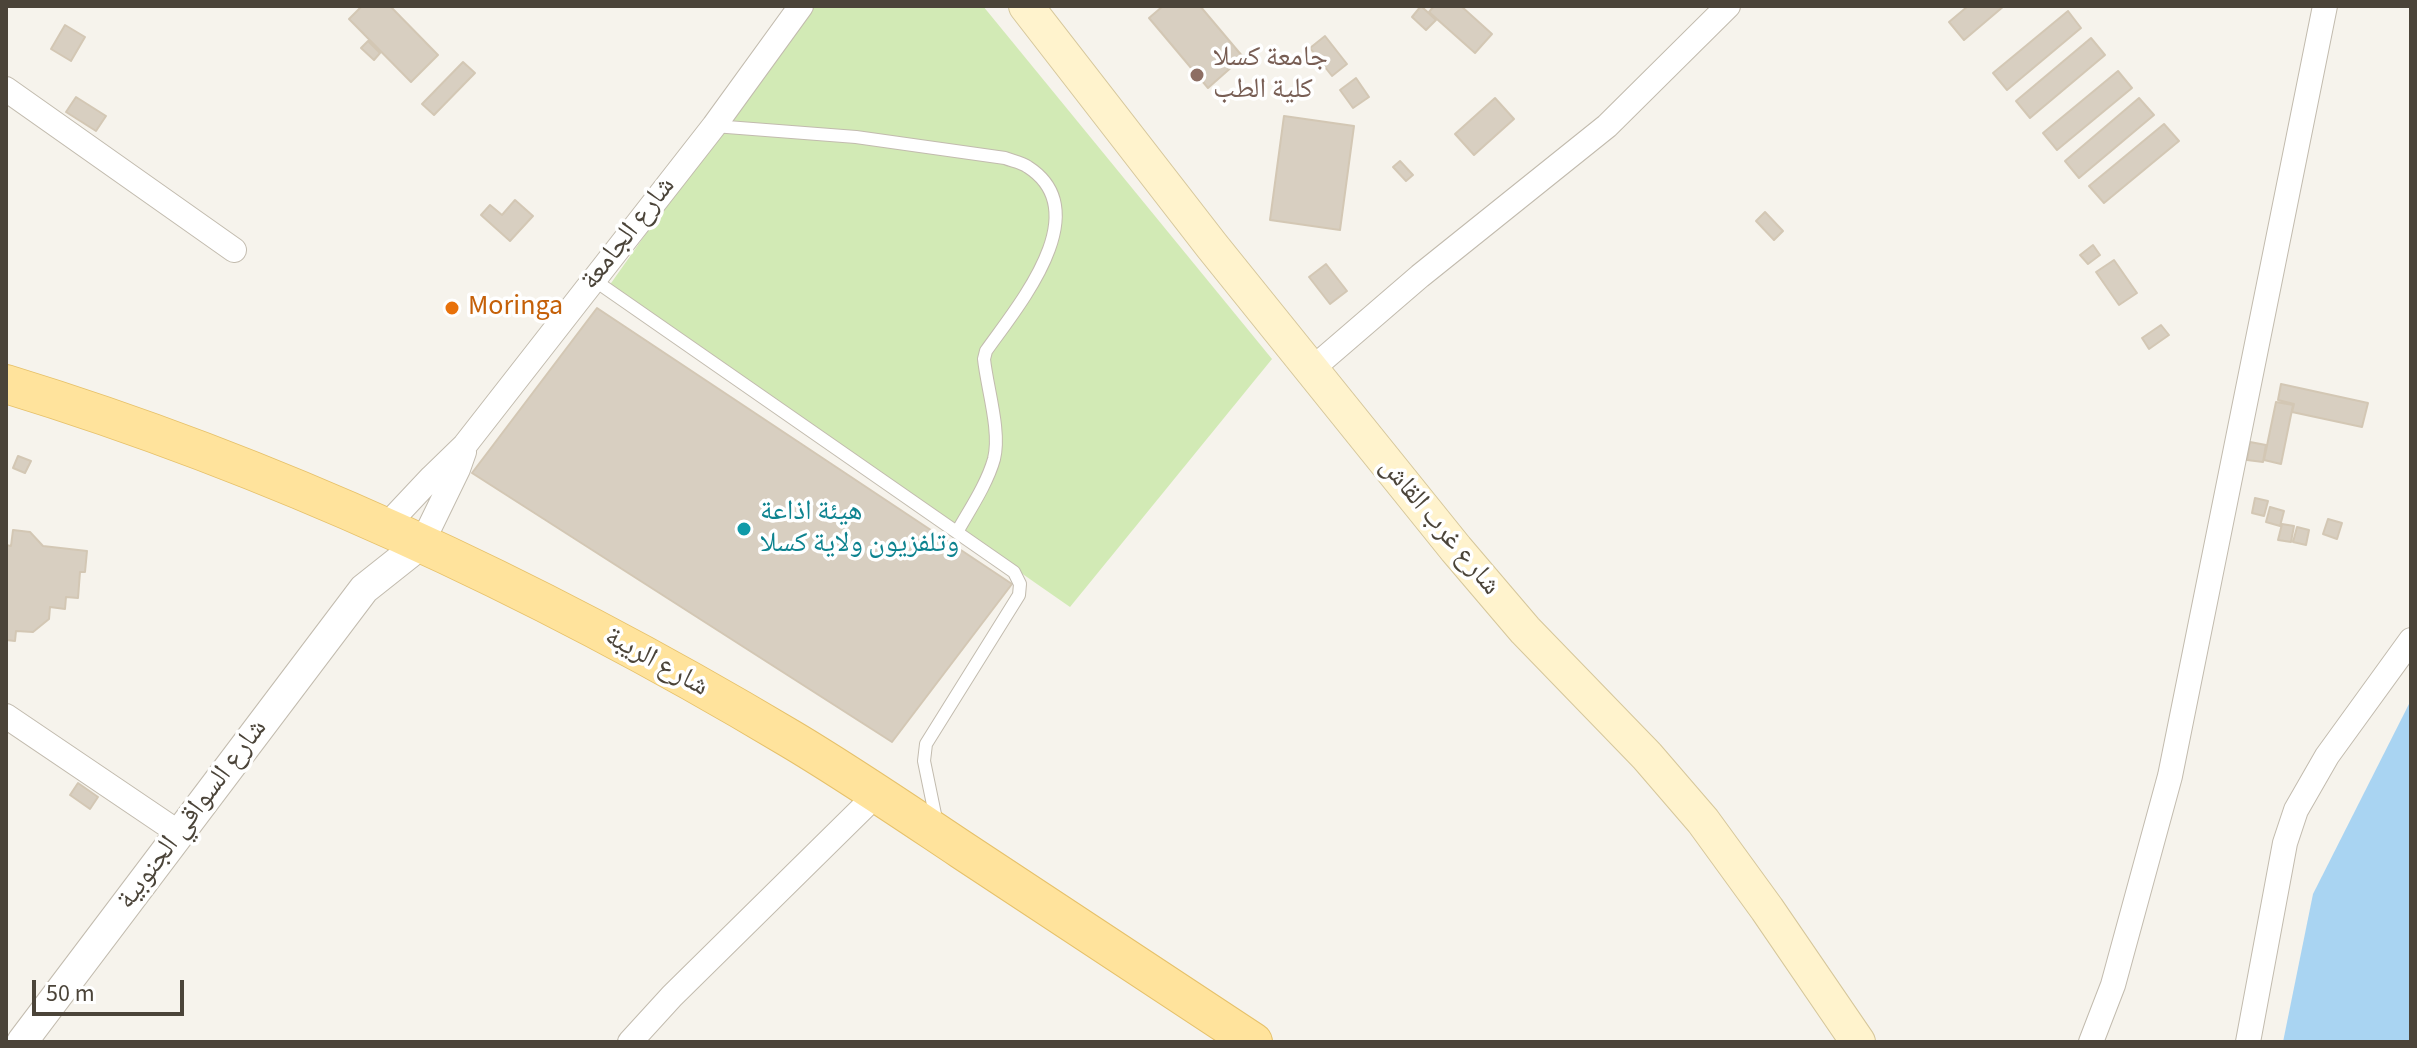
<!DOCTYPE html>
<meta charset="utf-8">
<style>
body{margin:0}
#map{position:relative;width:2417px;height:1048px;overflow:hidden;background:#f6f3ec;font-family:"Source Sans 3",sans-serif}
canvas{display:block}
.frame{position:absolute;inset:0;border:8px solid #4b4439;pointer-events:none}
.scale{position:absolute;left:32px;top:980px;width:152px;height:36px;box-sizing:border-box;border:4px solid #4b4439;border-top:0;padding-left:10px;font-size:24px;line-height:28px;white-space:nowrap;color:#4b4439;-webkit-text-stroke:6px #fff;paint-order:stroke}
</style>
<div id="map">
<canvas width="2417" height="1048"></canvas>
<div class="frame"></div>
<div class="scale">50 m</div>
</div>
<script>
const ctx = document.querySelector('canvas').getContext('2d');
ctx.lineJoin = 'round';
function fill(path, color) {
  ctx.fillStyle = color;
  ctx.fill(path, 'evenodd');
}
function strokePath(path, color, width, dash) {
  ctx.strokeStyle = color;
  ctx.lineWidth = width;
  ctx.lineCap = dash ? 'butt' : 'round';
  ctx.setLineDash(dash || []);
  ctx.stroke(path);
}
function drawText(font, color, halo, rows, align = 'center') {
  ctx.font = font + ' "Source Sans 3","Noto Naskh Arabic",sans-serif';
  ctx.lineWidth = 7;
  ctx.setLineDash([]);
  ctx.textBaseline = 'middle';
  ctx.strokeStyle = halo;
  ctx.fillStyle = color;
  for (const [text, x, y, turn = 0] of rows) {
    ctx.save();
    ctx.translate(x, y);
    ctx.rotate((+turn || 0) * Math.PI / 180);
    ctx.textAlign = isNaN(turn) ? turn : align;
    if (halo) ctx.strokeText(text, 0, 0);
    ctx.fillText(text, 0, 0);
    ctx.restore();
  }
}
fill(new Path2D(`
 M807,6H983L1272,359L1070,607L609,286Z`), '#d2eab5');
fill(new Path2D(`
 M2411,700V1042H2283L2313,894Z`), '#a9d4f2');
const building = new Path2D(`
 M362,6H390L438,55L411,82L349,19Z
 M1163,6H1200L1243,57L1208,88L1149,18Z
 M1421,6L1436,20L1426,30L1412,17Z
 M1434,6H1461L1492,34L1475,53L1429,12Z
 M1968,6H2004L1964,40L1949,22Z
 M2068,11L2081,28L2007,90L1993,73Z
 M65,25L85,37L71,61L51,49Z
 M1325,36L1347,64L1332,76L1310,48Z
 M2091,38L2105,55L2030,118L2016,101Z
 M368,41L380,53L374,60L361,48Z
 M463,62L475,73L434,115L422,104Z
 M2118,71L2132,88L2057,150L2043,133Z
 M1356,78L1369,97L1353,108L1340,90Z
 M76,97L106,116L96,131L66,112Z
 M1495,98L1514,119L1474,155L1455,134Z
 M2139,98L2154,115L2079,178L2065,161Z
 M1284,116L1354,126L1340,230L1270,220Z
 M2164,124L2179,141L2104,203L2089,186Z
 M1400,161L1413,175L1406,181L1393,167Z
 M515,200L533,216L510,241L481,215L490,205L502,215Z
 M1765,212L1783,231L1774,240L1756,221Z
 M2093,245L2100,255L2088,264L2080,255Z
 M2114,260L2137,293L2119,305L2096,272Z
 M1326,264L1347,291L1330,304L1309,277Z
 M597,308L1012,584L892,742L472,473Z
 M2161,325L2169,335L2149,349L2142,338Z
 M2281,384L2368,403L2362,427L2292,412L2294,404L2278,400Z
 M2276,402L2293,405L2281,464L2264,460Z
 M2250,442L2266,445L2263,462L2247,460Z
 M18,456L31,461L25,473L13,468Z
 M2255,498L2268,501L2264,516L2252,513Z
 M2270,507L2284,511L2280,526L2266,522Z
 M2328,519L2342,523L2337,539L2323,534Z
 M2282,524L2294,526L2291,542L2278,540Z
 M2297,527L2309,530L2306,545L2293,542Z
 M13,530L30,532L43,546L87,551L85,572H80L78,598L66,597L65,609L50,607L49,619L33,632L16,631L15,641L6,640V545L11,546Z
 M78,783L98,797L90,809L70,795Z`);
fill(building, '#d8cfc1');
strokePath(building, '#d3c7b4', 2);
const service = new Path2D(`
 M714,126L856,137L1005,158C1012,161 1021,162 1028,167C1098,212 1017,307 986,351L984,359C987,388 1001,431 994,459C987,484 970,509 957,532
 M594,280L1014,572L1020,584L1019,595L926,744L924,761L937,824`);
const minor = new Path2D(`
 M6,89L234,250
 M1312,369L1420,276L1607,126L1728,6
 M385,527L432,477L465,445L714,126L801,6
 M422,543L458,469L464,452
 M6,716L179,833
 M630,1042L672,996L877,794
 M2091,1042L2113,985L2170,776L2325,6
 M2248,1042L2285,843L2296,810L2327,756L2411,640`);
const tertiary = new Path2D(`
 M22,1042L364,589L422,543`);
const secondary = new Path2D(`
 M1026,6L1212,246L1456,549L1525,630L1647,756L1703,821L1767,909L1858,1042`);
const primary = new Path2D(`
 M6,384C280,468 543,591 789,738C848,773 905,812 962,850C1059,914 1156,978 1253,1042`);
strokePath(service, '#c2bbae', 14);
strokePath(minor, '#c2bbae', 26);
strokePath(tertiary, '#c2bbae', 32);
strokePath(secondary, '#d6c79b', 36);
strokePath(primary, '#e6c16a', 40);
strokePath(service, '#fff', 12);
strokePath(minor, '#fff', 24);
strokePath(tertiary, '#fff', 30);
strokePath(secondary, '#fff3cd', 34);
strokePath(primary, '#ffe39c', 38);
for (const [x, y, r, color] of [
 [1197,75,8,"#8d6e63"],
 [452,308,8,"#e8710a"],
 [744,529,8,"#0f9aa8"]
]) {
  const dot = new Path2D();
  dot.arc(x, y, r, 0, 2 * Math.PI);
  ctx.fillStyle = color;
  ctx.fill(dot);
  strokePath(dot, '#fff', 3);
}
drawText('28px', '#785e54', '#fff', [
 ["جامعة كسلا",1213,59],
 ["كلية الطب",1213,91]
], 'left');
drawText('28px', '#4b4439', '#fff', [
 ["شارع الجامعة",629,234,-52],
 ["شارع غرب القاش",1439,527,50],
 ["شارع الريبة",656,663,29],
 ["شارع السواقي الجنوبية",193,815,-53]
]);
drawText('28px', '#c56008', '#fff', [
 ["Moringa",468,308]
], 'left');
drawText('28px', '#0d838f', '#fff', [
 ["هيئة اذاعة",760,513],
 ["وتلفزيون ولاية كسلا",760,545]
], 'left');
</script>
